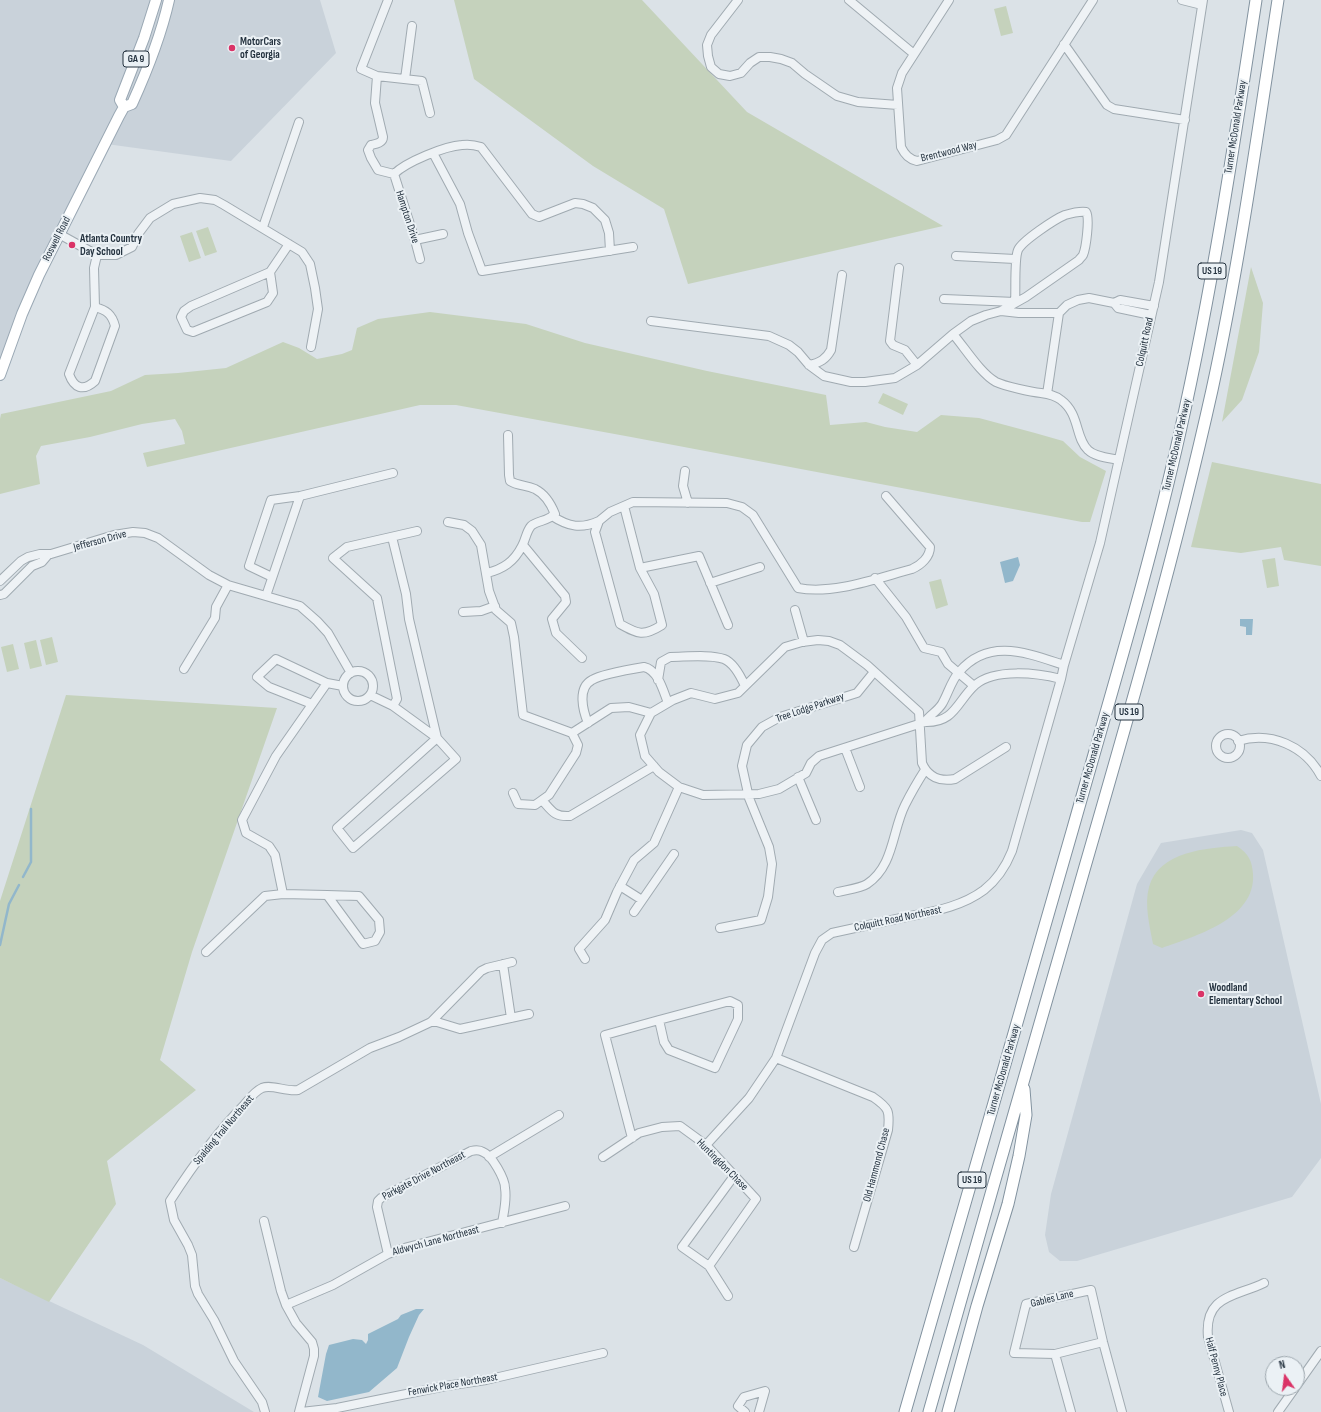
<!DOCTYPE html>
<style>
body{margin:0}
#map{position:relative;width:1321px;height:1412px;overflow:hidden;background:#dbe2e7;font-family:"Sofia Sans Condensed",sans-serif}
canvas{display:block}
.north{position:absolute;left:1265px;top:1356px;width:40px;height:40px;box-sizing:border-box;background:#ebf1f5;border:1px solid #9ba5ac;border-radius:50%;rotate:346deg;font-size:11px;font-weight:700;line-height:16px;text-align:center;color:#24323f}
.north::after{content:'';display:block;margin:auto;width:14px;height:18px;background:#da3367;clip-path:polygon(50% 0,100% 100%,50% 72%,0 100%)}
</style>
<div id="map">
<canvas width="1321" height="1412"></canvas>
<div class="north">N</div>
</div>
<script>
const ctx = document.querySelector('canvas').getContext('2d');
ctx.lineJoin = 'round';
function fill(path, color) {
  ctx.fillStyle = color;
  ctx.fill(path, 'evenodd');
}
function strokePath(path, color, width, dash) {
  ctx.strokeStyle = color;
  ctx.lineWidth = width;
  ctx.lineCap = dash ? 'butt' : 'round';
  ctx.setLineDash(dash || []);
  ctx.stroke(path);
}
function drawText(font, color, halo, rows, align = 'center') {
  ctx.font = font + ' "Sofia Sans Condensed",sans-serif';
  ctx.lineWidth = 4;
  ctx.setLineDash([]);
  ctx.textBaseline = 'middle';
  ctx.strokeStyle = halo;
  ctx.fillStyle = color;
  for (const [text, x, y, turn = 0] of rows) {
    ctx.save();
    ctx.translate(x, y);
    ctx.rotate((+turn || 0) * Math.PI / 180);
    ctx.textAlign = isNaN(turn) ? turn : align;
    if (halo) ctx.strokeText(text, 0, 0);
    ctx.fillText(text, 0, 0);
    ctx.restore();
  }
}
fill(new Path2D(`
 M0,0H320L336,53L231,161L99,143L0,371Z
 M1241,830L1252,833L1263,850L1321,1104V1158L1292,1197L1077,1261H1060L1049,1252L1045,1235L1051,1194L1137,884L1161,843Z
 M0,1278L143,1345L254,1412H0Z`), '#c9d2da');
fill(new Path2D(`
 M454,0H642L747,112L943,226L688,284L664,209L593,166L474,79Z
 M1006,6L1013,33L1001,36L994,9Z
 M208,227L217,252L205,256L196,231Z
 M192,232L201,258L189,262L180,236Z
 M1251,267L1263,303L1259,352L1242,400L1222,422Z
 M430,312L526,324L585,343L707,371L826,395L830,425L866,422L885,427L917,432L941,415L979,418L1035,433L1063,441L1080,457L1106,471L1090,522H1082L631,437L456,405H420L147,467L143,453L185,444L182,431L175,419L142,424L90,437L41,446L36,456L40,484L0,494V419L1,414L111,391L145,375L178,373L226,368L283,342L299,348L317,359L342,354L352,350L357,328L378,319Z
 M883,393L908,404L903,415L878,403Z
 M1212,462L1321,484V566L1284,560L1281,547L1241,553L1191,547Z
 M1275,558L1279,586L1267,588L1262,560Z
 M941,579L948,605L936,609L929,582Z
 M52,637L58,662L46,665L40,640Z
 M36,640L42,666L30,669L24,643Z
 M13,644L19,669L7,672L1,647Z
 M66,695L277,708L192,952L160,1060L196,1090L107,1161L116,1204L49,1302L0,1278V901Z
 M1237,846C1249,854 1252,861 1253,874C1256,919 1195,936 1162,948L1153,944C1150,927 1144,905 1149,887C1159,851 1207,848 1237,846Z`), '#c5d2bc');
fill(new Path2D(`
 M1018,557L1020,565L1013,581L1005,583L1000,562Z
 M1240,619H1253L1252,635H1246V627L1240,626Z
 M416,1309H424L419,1315L409,1337L397,1368L369,1392L327,1401L318,1397L326,1354L329,1345L353,1339L362,1340L366,1344L368,1340V1334L398,1319L401,1315Z`), '#92b7cb');
strokePath(new Path2D(`
 M23,877L31,862V809
 M0,945L9,904L19,885`), '#92b7cb', 2.5);
const minor = new Path2D(`
 M388,0L361,69L377,76L375,103L383,137C383,143 376,144 371,145L368,150L371,158L378,170L394,174L415,240L420,259
 M738,0L711,35L707,45L708,56L711,67L719,74L730,76L741,73L750,63L759,57H770L781,59L792,63L805,74L837,96L858,102L898,105
 M849,0L914,54
 M949,0L902,73L897,88L901,147C905,155 909,159 917,161L997,140L1006,135L1093,0
 M1182,0L1202,5
 M1064,44L1107,105L1114,109L1185,120
 M377,76L422,81L430,113
 M405,79L412,26
 M433,153L460,204L468,233L482,271L633,247
 M394,174C406,162 445,146 462,145C469,144 475,145 481,147L532,214L539,217L575,203L583,204L593,208L605,220L609,233L610,251
 M263,227L299,122
 M59,234L97,255H116L132,247L138,234L150,218L173,204L200,198L215,200L224,205L302,252L310,264L315,288L318,309L311,347
 M415,240L443,234
 M956,256L1015,259
 M899,268L890,341L893,345L905,350L917,365
 M270,272L273,293L267,302L193,332L187,330L181,317L184,311L191,306L270,272L289,244
 M944,299L1015,302
 M1114,303L1118,308L1151,315
 M95,307C106,310 112,314 115,326L95,381C83,392 74,388 69,374L95,307L94,268L97,255
 M1001,311L1026,297L1079,260C1080,258 1082,257 1083,255C1086,248 1090,218 1086,212C1079,211 1072,213 1065,215C1055,219 1022,241 1018,250C1014,259 1016,291 1015,302
 M651,321L769,336L789,345L798,352L809,365L824,376L851,382H865L895,378L917,365L953,334L971,321L986,315L1001,311L1019,313H1059
 M953,334C965,348 981,374 996,382C1004,386 1031,392 1041,393C1048,394 1055,395 1061,400C1080,414 1075,438 1088,450C1095,457 1110,458 1119,460
 M809,365C820,363 826,359 831,350L842,275
 M1047,394L1059,313L1067,305L1078,300L1089,298L1114,303L1120,300L1154,306
 M685,471L683,486L688,503
 M624,506L640,568
 M552,516C569,527 581,529 599,521
 M448,522L464,525L472,531L481,545L489,591L496,610L511,623L514,637L523,715L572,733L611,708L629,707L651,713L673,700L691,693L715,699L738,693L785,647L802,642L818,640L829,641L840,645L867,665L919,712L922,763C928,777 940,782 955,779L1006,747
 M392,537L406,594L409,619L437,738
 M523,545L565,596L566,602L552,619L556,633L582,658
 M487,573C503,569 514,562 522,546C526,539 526,532 531,526C536,521 548,521 555,514C551,504 545,494 535,489C526,485 518,486 510,481L509,475L508,435
 M272,577L249,566L271,500L300,496L393,473
 M875,578L906,617L924,648L941,652L948,664L974,686
 M0,581L21,561L28,557L40,554H51L114,535L133,532L145,533L158,538L209,575L228,585L300,606L317,621L328,633L351,673
 M710,583L760,567
 M0,595L4,594L32,566L42,562L48,555
 M266,596L300,496
 M795,610L804,642
 M463,612L481,611L495,606
 M728,625L699,556L640,568L654,594L662,625C643,637 638,634 620,624L595,532L599,521L610,512L633,502L727,503L742,507L753,515L798,588C833,595 878,578 912,569C921,565 930,557 930,547L886,496
 M184,669L215,618L216,607L228,585
 M343 686a15 15 0 1 1 30 0a15 15 0 1 1-30 0Z
 M658,680L661,662L670,657C685,657 710,654 724,659C734,663 741,677 745,686
 M370,695L393,706L437,738
 M312,704L269,687L257,677L276,659L327,683
 M393,706L397,699L377,598L333,558L347,547L417,531
 M651,713L640,735L645,756L659,772L679,787L703,795L759,794L779,789L806,773L811,763L819,756L925,722C955,723 957,701 975,685C995,668 1037,673 1061,679
 M925,722C929,715 937,712 942,704C948,694 951,681 959,672C989,637 1027,653 1064,665
 M588,723C583,711 577,688 592,680C602,674 632,669 644,667C658,670 663,690 668,703
 M1216 746a12 12 0 1 1 24 0a12 12 0 1 1-24 0Z
 M437,738L456,759L353,848L337,828Z
 M1238,741C1271,731 1305,746 1321,776
 M845,748L860,787
 M798,777L816,820
 M513,793L518,804L535,805L549,795L576,753L578,745L572,733
 M542,800C552,811 554,817 570,816L654,766
 M620,886L642,900
 M838,892C846,890 861,888 867,884C894,866 892,831 905,805C911,793 918,781 925,770
 M283,894L275,855L269,846L246,833L242,820L276,756L327,683L343,686
 M327,895L359,896L379,920L380,932L375,941L363,944Z
 M634,912L674,854
 M720,928L761,920L768,897L772,864L769,847L749,798L742,766L747,745L762,727L780,717L857,693L874,672
 M206,952L265,896L283,894L327,895
 M585,959L579,949L605,920L617,892L634,860L654,843L679,787
 M503,964L511,1018
 M730,1001L738,1005V1019L715,1068L669,1050L664,1042L659,1020Z
 M431,1022H437L460,1029L529,1014
 M776,1058L873,1097C889,1108 890,1111 888,1130L854,1247
 M632,1138L605,1035L659,1020
 M706,1145L749,1098L776,1058L815,953L822,940L832,933C855,928 878,923 901,918C929,912 960,908 984,890C998,879 1006,866 1012,851L1061,679L1064,665L1100,543L1159,282L1203,0
 M489,1157L559,1115
 M603,1157L639,1133L662,1127L680,1126L706,1145L756,1199L709,1266
 M264,1221L281,1291L286,1305L296,1323L312,1342L314,1349V1356L299,1412
 M388,1254L377,1207L378,1201L381,1198L471,1151C475,1150 480,1150 483,1152C492,1155 505,1179 505,1188C507,1200 504,1211 502,1223
 M728,1296L709,1266L682,1247L734,1176
 M286,1305L333,1285L388,1254L404,1248L565,1206
 M1055,1354L1103,1342
 M1297,1385L1321,1351
 M265,1412L262,1402L234,1361L214,1320L198,1294L195,1286L192,1255L188,1245L174,1220L170,1201C192,1167 215,1134 244,1105C249,1099 255,1091 262,1088C272,1084 286,1092 298,1090L370,1048L399,1037L431,1022L481,971L487,968L512,962
 M301,1412L337,1408L446,1386L486,1380L603,1353
 M745,1412L738,1406L744,1397L765,1391L759,1412
 M1071,1412L1055,1354L1014,1353L1026,1304L1091,1290L1103,1342L1122,1412
 M1229,1412L1208,1337C1204,1295 1235,1297 1264,1283
 M1278,1412L1295,1388`);
const major = new Path2D(`
 M124,107L120,100L144,38L156,0
 M0,375L22,314L39,275L119,116L124,107L132,104C147,71 161,36 169,0`);
const highway = new Path2D(`
 M905,1412C961,1217 1017,1023 1073,828C1110,697 1150,566 1180,432C1212,290 1234,145 1256,0
 M929,1412C980,1231 1032,1051 1084,870C1130,711 1176,552 1212,390C1240,261 1258,130 1278,0
 M948,1412L977,1306L1008,1204L1019,1156L1026,1115L1024,1089`);
strokePath(minor, '#a0aab1', 10);
strokePath(major, '#9aa8b4', 12);
strokePath(highway, '#82929f', 13);
strokePath(minor, '#eef2f5', 8);
strokePath(major, '#fff', 10);
strokePath(highway, '#fff', 11);
for (const [x, y, r, color] of [
 [232,48,4,"#da3367"],
 [72,245,4,"#da3367"],
 [1201,994,4,"#da3367"]
]) {
  const dot = new Path2D();
  dot.arc(x, y, r, 0, 2 * Math.PI);
  ctx.fillStyle = color;
  ctx.fill(dot);
  strokePath(dot, '#ebf1f5', 1.5);
}
for (const [x, y, w] of [
 [136,59,26],
 [1212,271,28],
 [1129,712,28],
 [972,1180,28]
]) {
  const box = new Path2D();
  box.roundRect(x - w / 2, y - 8, w, 16, 3);
  ctx.fillStyle = '#ebf1f5';
  ctx.fill(box);
  strokePath(box, '#24323f', 1);
}
drawText('bold 10px', '#24323f', null, [
 ["GA 9",136,59],
 ["US 19",1212,271],
 ["US 19",1129,712],
 ["US 19",972,1180]
]);
drawText('bold 11px', '#24323f', '#ebf1f5', [
 ["MotorCars",240,42],
 ["of Georgia",240,55],
 ["Atlanta Country",80,239],
 ["Day School",80,252],
 ["Woodland",1209,988],
 ["Elementary School",1209,1001]
], 'left');
drawText('11px', '#24323f', '#ebf1f5', [
 ["Turner McDonald Parkway",1236,127,-81],
 ["Brentwood Way",949,152,-14],
 ["Hampton Drive",407,217,72],
 ["Roswell Road",57,239,-63],
 ["Colquitt Road",1145,342,-78],
 ["Turner McDonald Parkway",1177,445,-77],
 ["Jefferson Drive",100,541,-15],
 ["Tree Lodge Parkway",810,708,-19],
 ["Turner McDonald Parkway",1093,758,-74],
 ["Colquitt Road Northeast",898,919,-12],
 ["Turner McDonald Parkway",1004,1070,-74],
 ["Spalding Trail Northeast",224,1130,-50],
 ["Huntingdon Chase",722,1165,45],
 ["Old Hammond Chase",877,1165,-75],
 ["Parkgate Drive Northeast",424,1176,-28],
 ["Aldwych Lane Northeast",436,1241,-15],
 ["Gables Lane",1052,1299,-14],
 ["Half Penny Place",1216,1367,75],
 ["Fenwick Place Northeast",453,1385,-10]
]);
</script>
